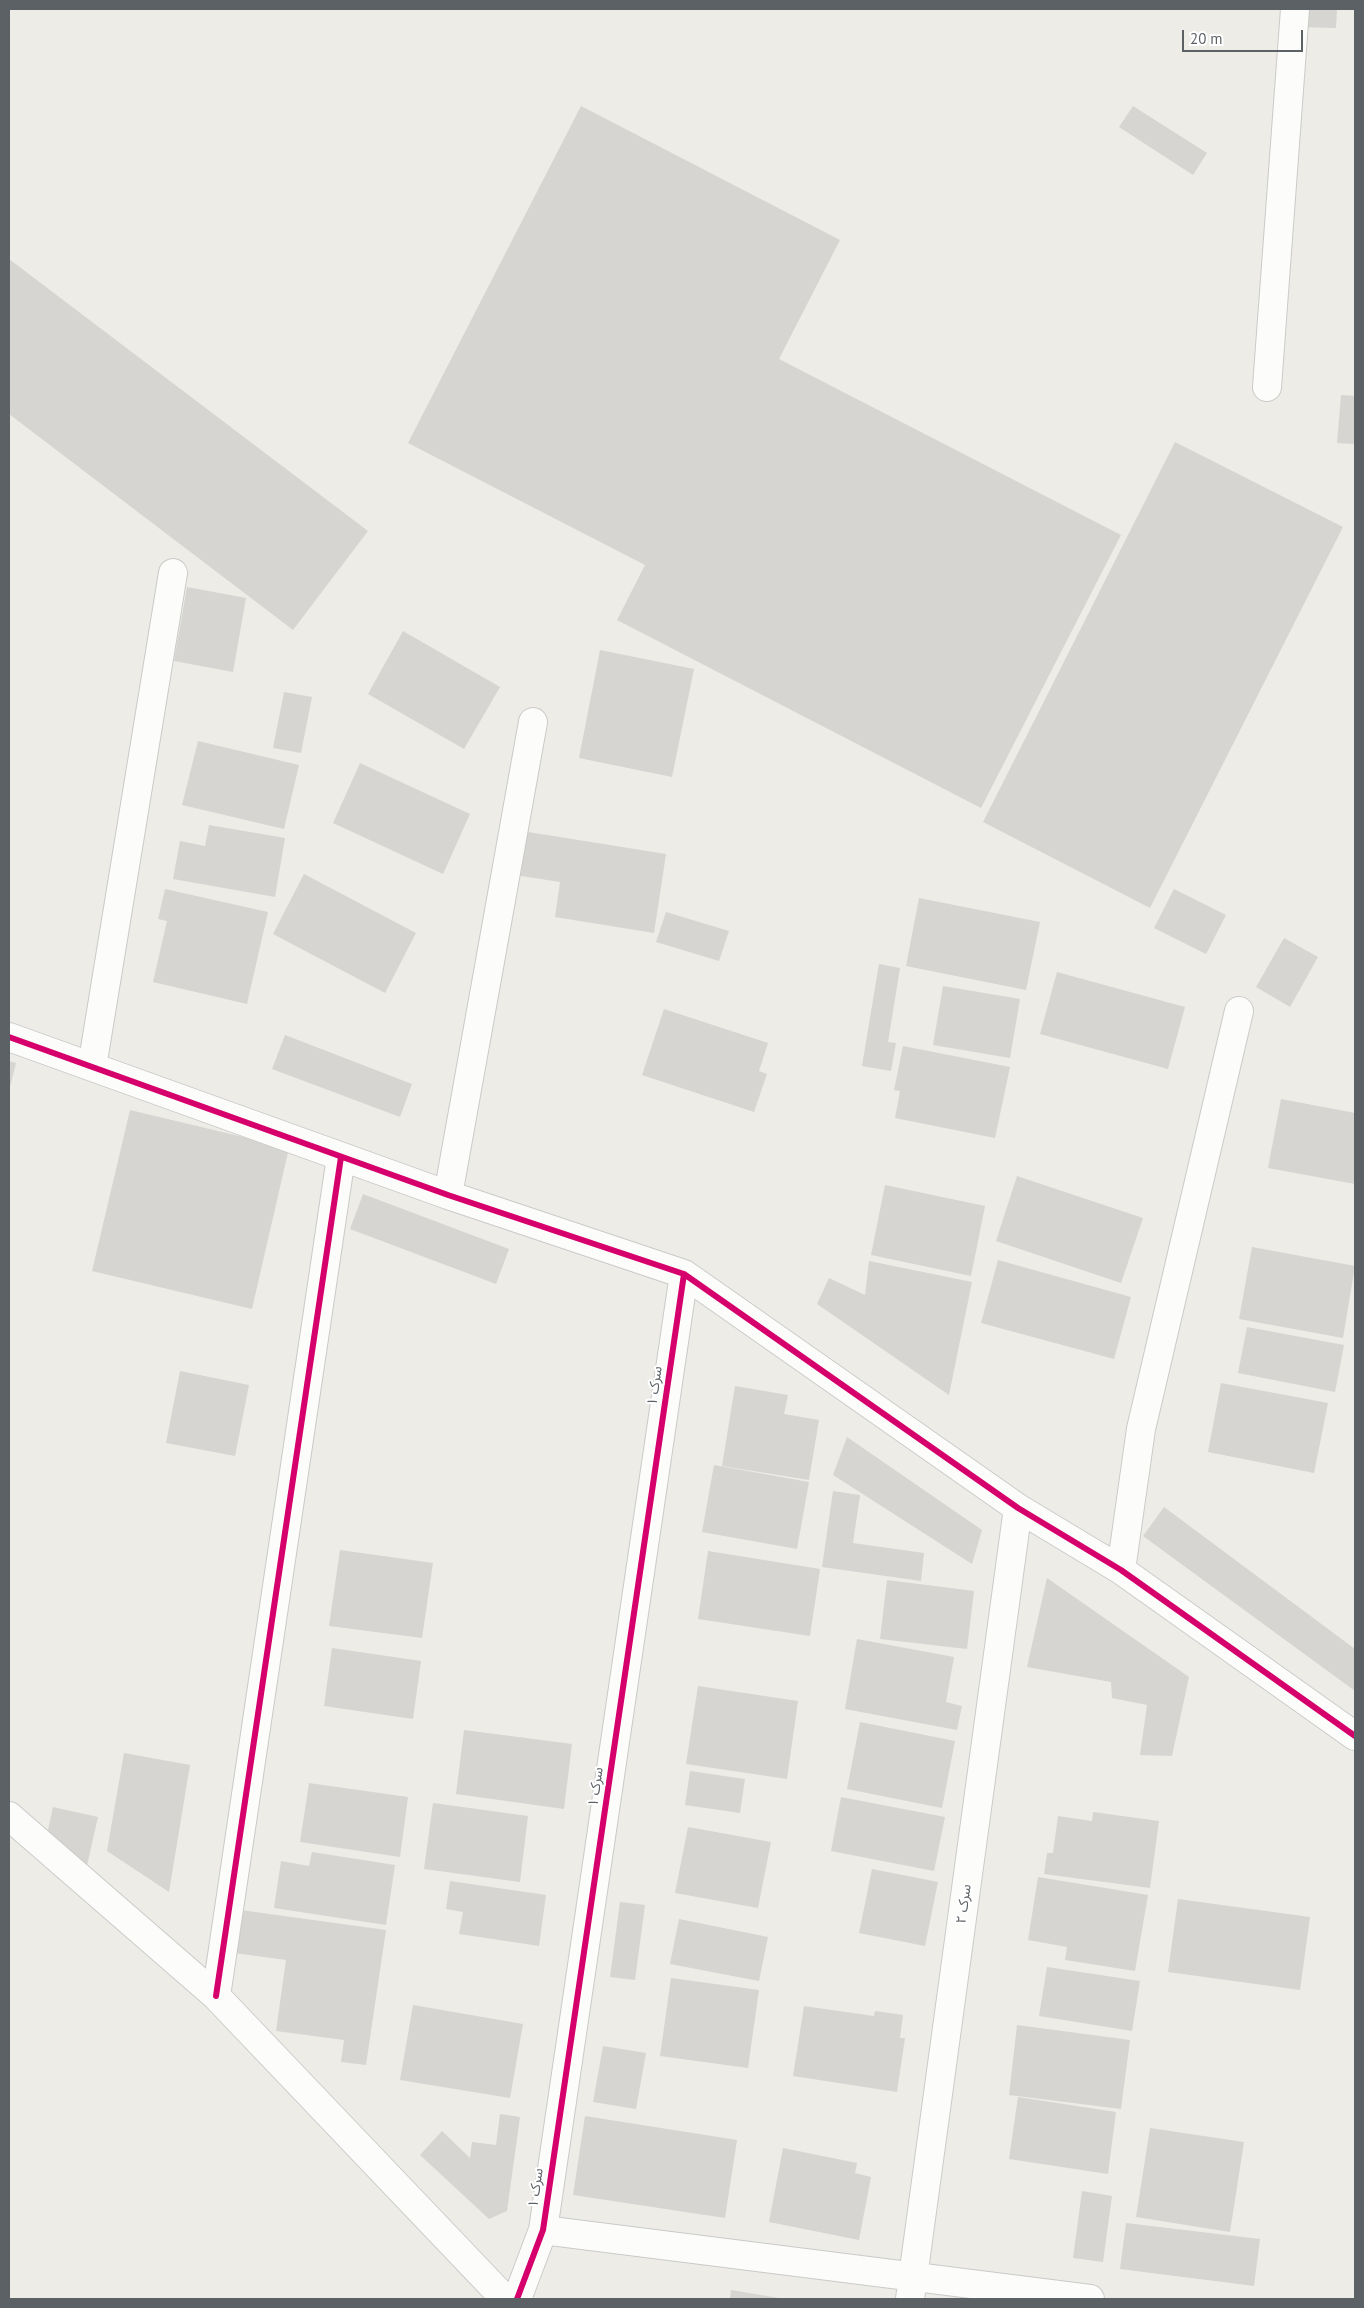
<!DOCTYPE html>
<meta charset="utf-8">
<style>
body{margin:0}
#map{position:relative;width:1364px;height:2308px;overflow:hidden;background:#edece7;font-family:"PT Sans",sans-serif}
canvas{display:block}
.frame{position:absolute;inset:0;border:10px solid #5c6166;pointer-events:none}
.scale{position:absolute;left:1182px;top:30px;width:121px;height:22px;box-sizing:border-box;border:2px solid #5c6166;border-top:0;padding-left:6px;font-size:15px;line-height:18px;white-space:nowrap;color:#5c6166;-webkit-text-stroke:4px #fff;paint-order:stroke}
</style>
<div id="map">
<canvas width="1364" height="2308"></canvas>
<div class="frame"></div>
<div class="scale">20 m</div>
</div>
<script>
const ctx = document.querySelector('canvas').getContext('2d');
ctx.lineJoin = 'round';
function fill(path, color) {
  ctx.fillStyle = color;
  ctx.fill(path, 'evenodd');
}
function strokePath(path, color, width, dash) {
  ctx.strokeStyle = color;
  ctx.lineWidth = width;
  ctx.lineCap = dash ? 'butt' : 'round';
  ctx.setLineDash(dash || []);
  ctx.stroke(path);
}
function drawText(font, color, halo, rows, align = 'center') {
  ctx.font = font + ' "PT Sans","Noto Sans Arabic",sans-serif';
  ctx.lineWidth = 4;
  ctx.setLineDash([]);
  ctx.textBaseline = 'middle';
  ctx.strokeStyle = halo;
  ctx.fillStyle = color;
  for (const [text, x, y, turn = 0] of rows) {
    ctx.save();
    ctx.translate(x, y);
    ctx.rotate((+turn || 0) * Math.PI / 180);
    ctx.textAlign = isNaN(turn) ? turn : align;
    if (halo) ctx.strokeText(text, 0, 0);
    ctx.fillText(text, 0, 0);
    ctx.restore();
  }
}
fill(new Path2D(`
 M1295,9H1337L1336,28L1295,27Z
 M581,106L840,240L779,359L1121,535L981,808L617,620L645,565L408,443Z
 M1133,106L1207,153L1193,175L1119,127Z
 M9,259L368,531L293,630L9,414Z
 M1341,395L1355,396V444L1337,443Z
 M1175,442L1343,527L1150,908L983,822Z
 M187,587L246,598L233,672L174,661Z
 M403,631L500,687L464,749L368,694Z
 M600,650L694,669L672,777L579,758Z
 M284,692L312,697L301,753L273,748Z
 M198,741L299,765L284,829L182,805Z
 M360,763L470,814L443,874L333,823Z
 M209,825L285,838L275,897L173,879L180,841L205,846Z
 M522,831L666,854L654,933L555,917L560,882L515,875Z
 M304,874L416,933L385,993L273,934Z
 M165,889L268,912L247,1004L153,982L167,921L158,919Z
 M1174,889L1226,915L1206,954L1154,928Z
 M919,898L1040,922L1026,990L906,966Z
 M666,912L729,931L719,961L656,942Z
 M1284,938L1318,957L1290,1007L1256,987Z
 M879,964L900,968L888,1042L896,1043L891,1071L862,1066Z
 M1057,972L1185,1007L1168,1069L1040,1034Z
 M943,986L1020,999L1010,1058L933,1045Z
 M664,1009L768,1043L759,1071L767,1074L754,1112L642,1075Z
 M285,1035L412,1084L400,1117L272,1069Z
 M903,1046L1010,1067L995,1138L895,1118L900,1091L894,1090Z
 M9,1061L16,1063L9,1091Z
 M1281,1099L1355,1113V1184L1268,1168Z
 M130,1110L289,1148L252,1309L92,1271Z
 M1017,1176L1143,1218L1121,1283L996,1241Z
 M885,1185L985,1206L971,1276L871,1255Z
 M363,1194L509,1249L496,1284L350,1229Z
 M1252,1247L1355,1266L1343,1338L1239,1319Z
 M998,1260L1131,1297L1114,1359L981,1323Z
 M869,1261L972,1282L949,1395L817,1304L829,1278L865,1295Z
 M1247,1327L1344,1345L1335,1392L1238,1373Z
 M180,1371L249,1385L235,1456L166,1443Z
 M1221,1383L1328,1403L1314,1473L1208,1452Z
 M735,1386L788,1395L784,1414L819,1420L809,1480L722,1466Z
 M847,1437L982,1530L972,1564L833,1475Z
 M714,1465L809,1482L797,1549L702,1532Z
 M833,1491L860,1495L853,1543L924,1553L921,1581L822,1567Z
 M1164,1507L1355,1649V1691L1143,1536Z
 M340,1550L433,1563L422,1638L329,1626Z
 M708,1551L820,1569L810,1636L698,1619Z
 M1047,1578L1189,1677L1172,1756L1140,1755L1147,1705L1112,1698L1111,1682L1027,1667Z
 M887,1580L974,1591L967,1649L880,1639Z
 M857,1639L954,1657L946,1702L962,1706L957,1730L845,1709Z
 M332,1648L421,1661L413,1719L324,1706Z
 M698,1686L798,1701L787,1779L686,1764Z
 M860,1722L955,1741L942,1808L847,1789Z
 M464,1730L572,1744L564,1809L456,1794Z
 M124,1753L190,1765L169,1892L107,1851Z
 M690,1771L745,1779L740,1813L685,1805Z
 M309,1783L408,1797L400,1857L300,1842Z
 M841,1797L945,1817L934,1871L831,1851Z
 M433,1803L528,1816L520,1882L424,1869Z
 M53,1807L98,1817L86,1870L47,1835Z
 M1093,1812L1159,1821L1150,1888L1044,1874L1047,1853H1053L1058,1816L1092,1821Z
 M688,1827L771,1842L758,1908L675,1893Z
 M312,1852L395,1865L386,1925L274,1908L281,1861L309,1866Z
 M872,1869L938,1882L925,1946L859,1933Z
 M1038,1877L1148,1895L1135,1971L1065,1960L1067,1947L1028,1940Z
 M450,1881L546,1895L539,1946L459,1934L463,1912L446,1909Z
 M1178,1899L1310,1917L1300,1990L1168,1972Z
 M620,1902L645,1905L635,1980L610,1977Z
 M233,1909L386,1930L366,2065L341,2062L344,2040L276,2031L286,1960L227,1952Z
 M679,1919L768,1937L759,1981L670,1964Z
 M1047,1967L1140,1981L1132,2031L1039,2016Z
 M671,1978L759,1990L748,2068L660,2056Z
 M413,2005L523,2024L510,2098L400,2080Z
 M804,2006L874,2016L875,2011L903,2015L900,2038H905L897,2092L793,2076Z
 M1017,2025L1130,2040L1121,2109L1009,2095Z
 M603,2046L646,2053L636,2109L593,2102Z
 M1018,2097L1116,2112L1108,2174L1009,2159Z
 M500,2114L520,2117L507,2211L489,2219L420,2155L442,2131L470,2158L472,2142L496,2145Z
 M585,2116L737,2140L725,2218L573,2195Z
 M1150,2128L1244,2142L1230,2232L1136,2217Z
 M783,2148L857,2163L855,2173L871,2177L859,2240L769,2222Z
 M1082,2191L1112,2196L1103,2262L1073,2258Z
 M1126,2223L1260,2239L1254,2286L1120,2269Z
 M731,2290L779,2298V2299H730Z`), '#d6d5d2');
const street = new Path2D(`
 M1267,387L1295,9
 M9,1037L448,1195L684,1274L1018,1508L1121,1570L1355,1736
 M92,1067L173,573
 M448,1195L533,722
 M1121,1570L1141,1429L1239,1011
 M9,1816L216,1996L505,2299
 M216,1996L341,1157
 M543,2230L1090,2299
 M517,2299L543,2230L684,1274
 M910,2299L1018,1508`);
strokePath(street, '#cacac9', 30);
strokePath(street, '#fcfcfb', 28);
strokePath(new Path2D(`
 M9,1037L448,1195L684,1274L1018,1508L1121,1570L1355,1736
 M216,1996L341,1157
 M517,2299L543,2230L684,1274`), '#d6006c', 6);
drawText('14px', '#5c6166', '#fff', [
 ["سرک ۱",655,1386,-82],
 ["سرک ۱",596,1787,-82],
 ["سرک ۲",964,1904,-82],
 ["سرک ۱",536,2188,-82]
]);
</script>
